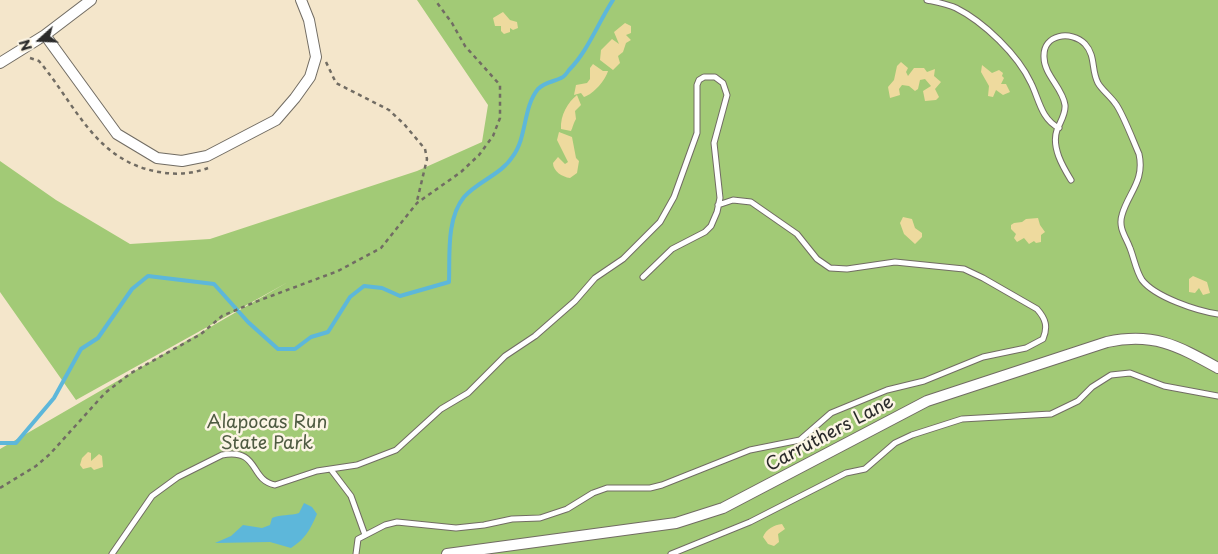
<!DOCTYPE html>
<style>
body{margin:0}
#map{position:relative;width:1218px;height:554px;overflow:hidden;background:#f4e6cb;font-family:"Playpen Sans",sans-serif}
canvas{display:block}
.north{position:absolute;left:15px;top:15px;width:50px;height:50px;-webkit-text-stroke:4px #fcf5e5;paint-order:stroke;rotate:250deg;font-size:14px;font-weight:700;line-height:20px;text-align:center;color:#2b2b2b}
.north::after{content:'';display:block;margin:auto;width:18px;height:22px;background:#2b2b2b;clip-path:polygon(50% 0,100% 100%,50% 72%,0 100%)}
</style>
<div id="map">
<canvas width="1218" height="554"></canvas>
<div class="north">N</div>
</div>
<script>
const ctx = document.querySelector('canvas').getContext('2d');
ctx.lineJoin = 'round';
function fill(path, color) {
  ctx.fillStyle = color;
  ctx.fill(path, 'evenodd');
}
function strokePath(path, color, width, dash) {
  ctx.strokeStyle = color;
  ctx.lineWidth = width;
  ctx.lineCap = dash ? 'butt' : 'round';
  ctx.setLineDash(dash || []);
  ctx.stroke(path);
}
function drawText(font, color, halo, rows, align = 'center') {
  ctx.font = font + ' "Playpen Sans",sans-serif';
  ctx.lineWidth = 5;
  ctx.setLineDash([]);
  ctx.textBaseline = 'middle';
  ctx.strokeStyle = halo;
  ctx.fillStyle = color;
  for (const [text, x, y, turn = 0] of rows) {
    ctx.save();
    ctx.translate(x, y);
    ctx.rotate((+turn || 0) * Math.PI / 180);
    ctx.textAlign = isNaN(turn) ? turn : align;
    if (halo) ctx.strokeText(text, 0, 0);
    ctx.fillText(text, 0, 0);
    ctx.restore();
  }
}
fill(new Path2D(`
 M417,0H1218V554H0V449L288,282L76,400L0,292V161L56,200L130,244L210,239L417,171L482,142L488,105Z`), '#a2ca76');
fill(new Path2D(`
 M503,12L510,20L517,22L518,28L513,30L510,28V32L504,34L501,31V26H495L493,18Z
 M625,23L631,26V33L626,35L631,40L626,43L623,52L618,56L620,63L613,70L600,60L601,50L612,39L619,44L614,32Z
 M901,62L908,68L906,72L908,76L914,68H924L927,72L935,69L934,76L941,82L935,89L939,97L936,100L925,101L923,91L931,86L925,79L920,80L918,89L915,91L909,86L902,85L899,89L900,95L890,98L888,87L894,80L897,66Z
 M593,64L603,71H608C606,79 594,94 584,97L581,93L574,95L576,85L587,83L590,79V68Z
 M982,65L992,73L999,70L1003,73L1002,76L1004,78L1001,84H1006L1010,92L1003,95L996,90L993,97L988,96L989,86L981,72Z
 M577,95L581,105L575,111L576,119C573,124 573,127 571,131L561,129C560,115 568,102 577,95Z
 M559,132L572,137L576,158L579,161L577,173L570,178C562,177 553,171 553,163L558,157L565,164L568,162L557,140Z
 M903,217L912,219L915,228L922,233V237L915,244L904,234L900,223Z
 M1038,218L1040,225L1045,232L1041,235V242L1036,243L1034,241L1029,244L1024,238L1017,242L1014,238L1016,234L1011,229V225L1014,223L1022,222L1026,219Z
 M1193,276L1207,282L1210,293L1203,295L1199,288L1195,293L1189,292V279Z
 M88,452L91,453V461L99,454L102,456L103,467L94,470L91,467L83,469L80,465L82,458Z
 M782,524L785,529L778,534L779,542L774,546L768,544L763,537C766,529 774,525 782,524Z`), '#eeda9e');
fill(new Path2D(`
 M304,503L312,507L317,514C310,530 305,539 291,548L270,542L215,543L231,536L243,525L262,528L270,525L272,518C281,514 290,516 299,513Z`), '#5db7da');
strokePath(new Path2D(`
 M0,443H16L54,398L81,349L98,338L132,289L148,276L214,284L248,322L278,349H295L311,337L328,332L350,297L364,286L382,288L400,296L449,282C450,256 446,219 464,197C478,181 501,175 513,156C527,137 523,107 538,89C545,82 553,82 561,78C564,77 567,73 569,70C588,51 598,23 613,0`), '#5db7da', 4);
const lane = new Path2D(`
 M927,0C936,2 947,4 956,8C984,22 1018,55 1031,83C1039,99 1041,119 1059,128
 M1071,180C1063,167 1051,147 1057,130C1060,122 1066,114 1065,105C1063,88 1044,75 1044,57C1043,34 1071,30 1085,44C1096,56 1091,70 1098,83C1102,90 1110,96 1115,103C1122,111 1134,143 1139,154C1145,181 1128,193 1122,215C1118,228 1126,237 1130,248C1134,258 1136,271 1142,280C1155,297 1197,311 1218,314
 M332,471L351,496L365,535
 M112,554L152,496L178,477L222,455C260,448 249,480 275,485L317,471L357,465L396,450L441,409L468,393L505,356L535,336L575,301L595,278L623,259L660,222L674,197L697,133V85L699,80L704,77H715L723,83L727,95L714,143L720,198L717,212L711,226L705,232L672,249L643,277
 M356,554L358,539L385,525L397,522L456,528L484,525L512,519L540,518L567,509L593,493L607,488H650L662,485L750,450L800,440L831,413L887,390L924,381L983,357L1026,348L1043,339C1048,327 1046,319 1037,309L983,278L964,269L895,262L847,269L830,268L817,259L797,234L751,202L733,200L718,205
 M671,554L750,522L846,473L865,469L895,443L912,435L962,419L1051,414L1078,401L1092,387L1111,375L1130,373L1164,386L1218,396`);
const street = new Path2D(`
 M45,35L117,134L157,158L182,161L207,156L276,120L295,98L310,77L316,57L309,20L301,0
 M0,63L45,35L91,0
 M447,554L676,523L723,508L927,401L1107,342C1154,332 1178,346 1218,368`);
strokePath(lane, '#716c63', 7);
strokePath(street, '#716c63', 12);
strokePath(new Path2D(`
 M30,58L39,61C76,105 95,161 159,172C176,175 192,174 208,168
 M326,62L336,83L389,110L404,124L425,149L427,159L417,201
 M0,488L36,466L50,454L105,393L131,373L201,334L222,316L255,302L338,271L381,248L417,203L461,172L479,155L493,136L500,118V85L465,46L452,23L435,0`), '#716c63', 2.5, [4, 4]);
strokePath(lane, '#fff', 5);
strokePath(street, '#fff', 10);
drawText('18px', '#4f5b42', '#fcf5e5', [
 ["Alapocas Run",267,423],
 ["State Park",267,444]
]);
drawText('18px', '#2b2b2b', '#fcf5e5', [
 ["Carruthers Lane",830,434,-28]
]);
</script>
